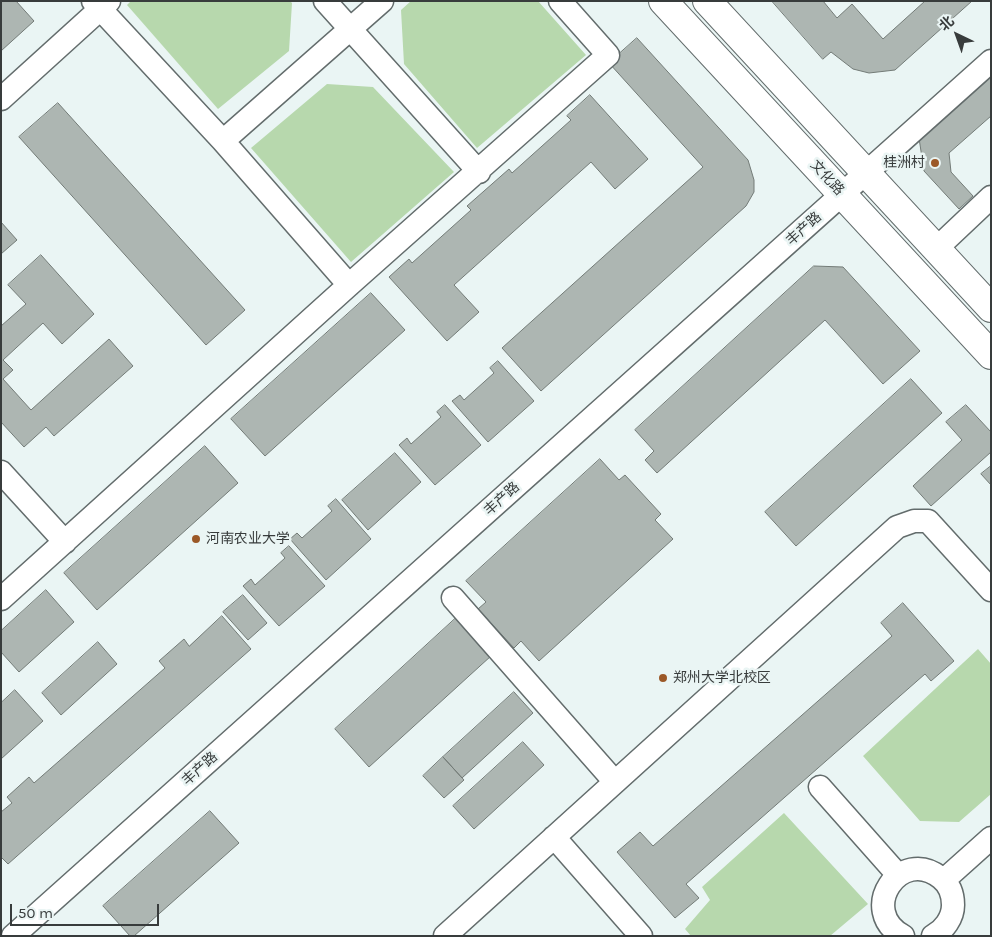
<!DOCTYPE html>
<meta charset="utf-8">
<style>
body{margin:0}
#map{position:relative;width:992px;height:937px;overflow:hidden;background:#eaf5f4;font-family:Karla,"Noto Sans SC",sans-serif}
canvas{display:block}
.frame{position:absolute;inset:0;border:2px solid #383c3c;pointer-events:none}
.north{position:absolute;left:932px;top:10px;width:50px;height:50px;-webkit-text-stroke:4px #eaf5f4;paint-order:stroke;rotate:318deg;font-size:14px;font-weight:700;line-height:20px;text-align:center;color:#383c3c}
.north::after{content:'';display:block;margin:auto;width:18px;height:22px;background:#383c3c;clip-path:polygon(50% 0,100% 100%,50% 72%,0 100%)}
.scale{position:absolute;left:10px;top:904px;width:149px;height:22px;box-sizing:border-box;border:2px solid #383c3c;border-top:0;padding-left:6px;font-size:15px;line-height:18px;white-space:nowrap;color:#383c3c;-webkit-text-stroke:4px #eaf5f4;paint-order:stroke}
</style>
<div id="map">
<canvas width="992" height="937"></canvas>
<div class="frame"></div>
<div class="north">北</div>
<div class="scale">50 m</div>
</div>
<script>
const ctx = document.querySelector('canvas').getContext('2d');
ctx.lineJoin = 'round';
function fill(path, color) {
  ctx.fillStyle = color;
  ctx.fill(path, 'evenodd');
}
function strokePath(path, color, width, dash) {
  ctx.strokeStyle = color;
  ctx.lineWidth = width;
  ctx.lineCap = dash ? 'butt' : 'round';
  ctx.setLineDash(dash || []);
  ctx.stroke(path);
}
function drawText(font, color, halo, rows, align = 'center') {
  ctx.font = font + ' Karla,"Noto Sans SC",sans-serif';
  ctx.lineWidth = 5;
  ctx.setLineDash([]);
  ctx.textBaseline = 'middle';
  ctx.strokeStyle = halo;
  ctx.fillStyle = color;
  for (const [text, x, y, turn = 0] of rows) {
    ctx.save();
    ctx.translate(x, y);
    ctx.rotate((+turn || 0) * Math.PI / 180);
    ctx.textAlign = isNaN(turn) ? turn : align;
    if (halo) ctx.strokeText(text, 0, 0);
    ctx.fillText(text, 0, 0);
    ctx.restore();
  }
}
fill(new Path2D(`
 M131,1H290L292,3L289,51L218,109L127,5Z
 M411,1H538L586,55L477,148L404,64L401,10Z
 M327,84L373,87L454,172L351,262L251,148Z
 M978,649L991,664V794L959,822L920,821L863,756Z
 M784,813L868,904L830,936H691L685,929L710,900L702,887Z`), '#b7d8ad');
const building = new Path2D(`
 M1,1H16L34,21L1,51Z
 M772,1H823L837,18L852,4L883,39L925,1H972L895,70L869,73L853,69L831,52L823,59Z
 M637,38L748,160L754,180V192L746,206L541,391L502,348L703,167L609,63Z
 M991,73V116L949,153L951,172L973,196L959,209L924,171L919,138Z
 M590,95L648,159L615,189L591,162L454,285L479,312L447,341L389,277L409,259L412,263L471,210L467,206L509,169L512,173L571,120L567,116Z
 M58,103L245,310L206,345L19,137Z
 M1,222L17,240L1,254Z
 M41,255L94,314L62,344L43,323L3,360L13,370L3,379L31,410L109,339L133,366L54,436L46,427L24,447L1,422V326L26,304L8,285Z
 M814,266L843,267L920,351L883,384L825,320L657,473L645,460L654,451L635,430Z
 M371,293L405,330L265,456L231,419Z
 M498,361L534,401L488,442L452,401L460,395L464,400L494,373L490,368Z
 M911,379L942,413L796,546L765,512Z
 M445,405L481,445L435,485L399,445L407,438L411,444L441,417L437,412Z
 M966,405L991,432V452L931,506L913,486L962,440L946,422Z
 M205,446L238,483L97,610L64,573Z
 M395,453L421,482L368,530L342,500Z
 M600,459L619,480L625,475L661,514L655,520L673,539L539,661L521,641L514,648L478,609L486,602L466,581Z
 M991,466V485L981,474Z
 M336,499L371,539L326,580L290,539L297,533L302,538L332,511L328,506Z
 M289,546L325,586L279,626L243,586L251,579L255,585L285,558L281,553Z
 M46,590L74,622L19,672L1,652V631Z
 M243,595L267,623L248,640L223,612Z
 M903,603L954,661L931,681L925,674L686,884L699,898L675,918L617,852L640,832L653,846L892,636L881,623Z
 M222,616L251,649L8,864L1,857V812L12,803L7,797L29,777L34,783L165,668L159,661L184,639L189,646Z
 M456,618L491,656L369,767L335,729Z
 M98,642L117,664L61,715L42,693Z
 M15,690L43,721L1,759V703Z
 M514,692L533,713L462,778L443,757Z
 M523,742L544,765L474,829L453,806Z
 M443,757L464,780L444,798L423,776Z
 M210,811L239,843L134,936H130L103,906Z`);
fill(building, '#adb6b2');
strokePath(building, '#737b77', 1);
const minor = new Path2D(`
 M93,1L223,141L349,285
 M325,1L479,172
 M1,99L109,1
 M223,141L382,1
 M936,249L991,197
 M1,472L65,542
 M453,598L615,782
 M1,599L349,285L608,55L560,1
 M820,787L898,875
 M554,837L641,936
 M944,880L991,838
 M13,936L991,61
 M445,936L897,527L914,521H928L991,590
 M903,936C857,911 900,845 941,878C950,885 953,895 953,905C953,918 944,930 933,936`);
const major = new Path2D(`
 M663,1L991,355
 M707,1L991,308`);
strokePath(minor, '#636c6c', 25);
strokePath(major, '#636c6c', 30);
strokePath(minor, '#fff', 22);
strokePath(major, '#fff', 28);
for (const [x, y, r, color] of [
 [935,163,5,"#9b5827"],
 [196,539,5,"#9b5827"],
 [663,678,5,"#9b5827"]
]) {
  const dot = new Path2D();
  dot.arc(x, y, r, 0, 2 * Math.PI);
  ctx.fillStyle = color;
  ctx.fill(dot);
  strokePath(dot, '#eaf5f4', 2);
}
drawText('14px', '#383c3c', '#eaf5f4', [
 ["桂洲村",925,163,"right"],
 ["河南农业大学",206,539],
 ["郑州大学北校区",673,678]
], 'left');
drawText('14px', '#383c3c', '#eaf5f4', [
 ["文化路",827,178,47],
 ["丰产路",804,229,-42],
 ["丰产路",502,499,-42],
 ["丰产路",200,769,-42]
]);
</script>
